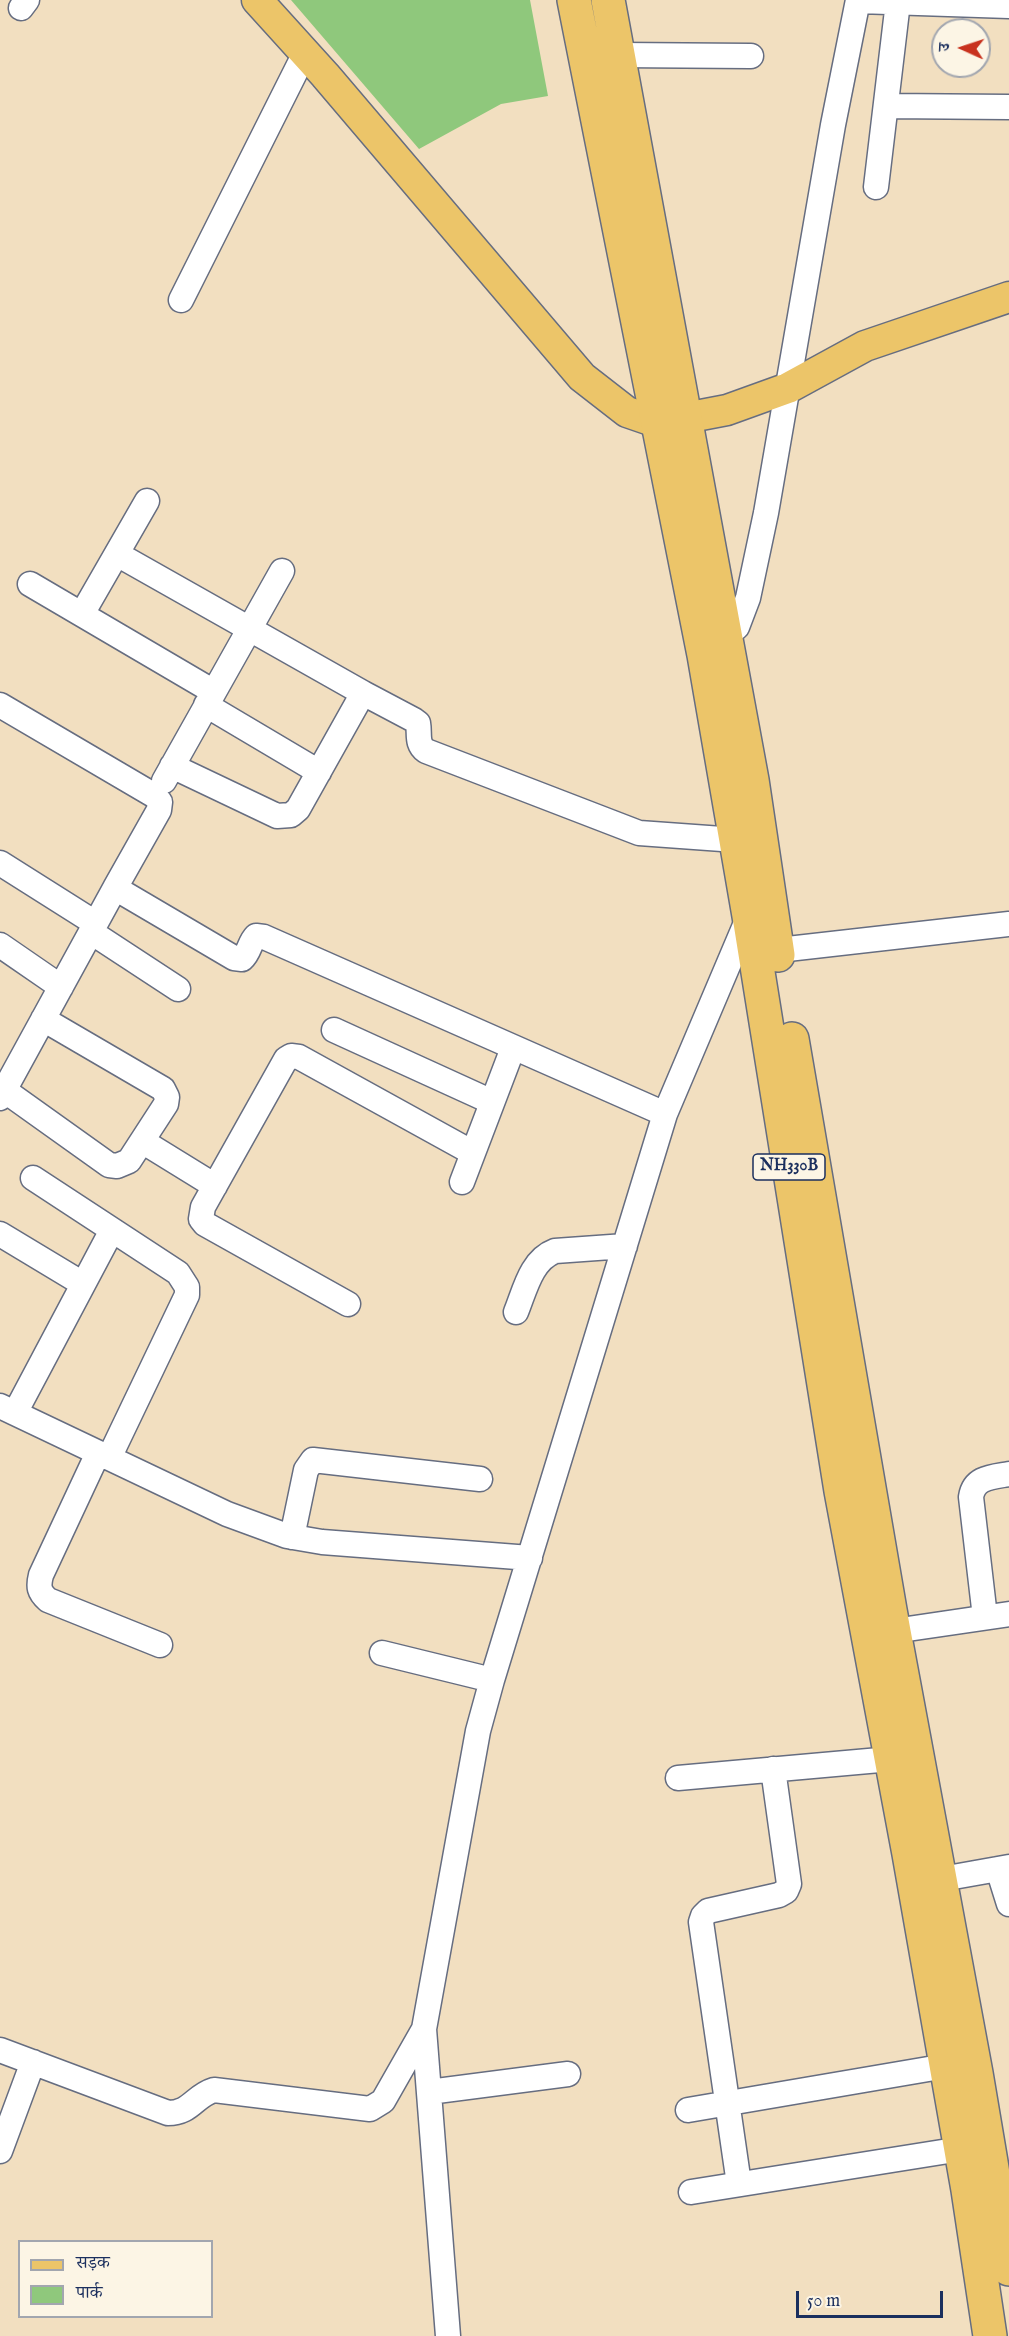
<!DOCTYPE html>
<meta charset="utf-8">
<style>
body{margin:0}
#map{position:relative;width:1009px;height:2336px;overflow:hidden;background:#f2dfc0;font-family:"IM FELL English","Noto Serif Devanagari",serif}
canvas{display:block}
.legend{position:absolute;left:18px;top:2240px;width:195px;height:78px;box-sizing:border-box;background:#fcf5e5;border:2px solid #a2a6af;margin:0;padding:8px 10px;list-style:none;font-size:18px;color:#1b2f5e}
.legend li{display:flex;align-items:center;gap:12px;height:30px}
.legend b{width:30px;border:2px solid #a2a6af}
.north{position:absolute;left:931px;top:18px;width:60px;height:60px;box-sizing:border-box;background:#fcf5e5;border:2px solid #a2a6af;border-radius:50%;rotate:273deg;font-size:16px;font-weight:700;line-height:24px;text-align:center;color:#1b2f5e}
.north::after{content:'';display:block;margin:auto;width:21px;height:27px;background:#c8321e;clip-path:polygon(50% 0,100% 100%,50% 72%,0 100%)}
.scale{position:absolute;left:796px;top:2291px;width:147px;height:27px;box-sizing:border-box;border:3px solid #1b2f5e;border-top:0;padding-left:8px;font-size:18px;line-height:21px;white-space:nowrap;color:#1b2f5e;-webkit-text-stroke:4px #fcf5e5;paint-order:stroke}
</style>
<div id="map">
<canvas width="1009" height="2336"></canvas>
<ul class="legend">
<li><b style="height:8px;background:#ecc569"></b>सड़क</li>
<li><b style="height:16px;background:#8fc87c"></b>पार्क</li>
</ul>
<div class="north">उ</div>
<div class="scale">50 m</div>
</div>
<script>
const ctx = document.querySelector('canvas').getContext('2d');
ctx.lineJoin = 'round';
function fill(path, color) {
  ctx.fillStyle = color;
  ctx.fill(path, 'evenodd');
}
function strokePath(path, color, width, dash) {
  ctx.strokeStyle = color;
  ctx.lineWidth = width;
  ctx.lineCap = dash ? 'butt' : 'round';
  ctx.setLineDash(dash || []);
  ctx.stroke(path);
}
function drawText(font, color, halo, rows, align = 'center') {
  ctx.font = font + ' "IM FELL English",serif';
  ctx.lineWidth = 4.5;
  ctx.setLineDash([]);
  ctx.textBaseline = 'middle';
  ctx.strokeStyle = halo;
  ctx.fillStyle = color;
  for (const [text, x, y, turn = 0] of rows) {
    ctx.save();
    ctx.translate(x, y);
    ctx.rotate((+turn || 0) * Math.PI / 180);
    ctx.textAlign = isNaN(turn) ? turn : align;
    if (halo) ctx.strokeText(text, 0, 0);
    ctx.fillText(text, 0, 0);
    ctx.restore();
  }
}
fill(new Path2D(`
 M291,0H530L548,96L501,104L419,149Z`), '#8fc87c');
const minor = new Path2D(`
 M858,1L1009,6
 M21,8L27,0
 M618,55L751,56
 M886,106L1009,107
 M876,187L898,2
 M181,300L305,53
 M117,554L363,693L414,720L418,723C420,734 416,744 426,751L639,833L736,840
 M30,584L214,692
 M82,614L147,501
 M725,637L737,627L748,598L766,513L833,125L858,0
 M0,705L155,796L160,802L159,810L115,888
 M206,705L319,772
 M172,766L277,816L291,815L298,809L363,693
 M164,781L282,571
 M0,863L95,923
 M91,932L178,989
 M0,945L61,987
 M761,952L1009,924
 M334,1030L492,1102
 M4,1090L109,1165L117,1166L129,1161L166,1104L167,1097L163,1089L43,1019
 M0,1098L115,888L234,958L242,959C250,952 249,943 256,936L264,937L665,1114
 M142,1141L215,1186
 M33,1178L178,1273L187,1287V1295L109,1458
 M462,1182L513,1048
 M0,1234L83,1284
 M348,1304L205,1224L201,1219L203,1207L286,1059L291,1056L299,1057L473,1153
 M516,1312C525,1290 531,1260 555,1251L625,1246
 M0,1406L227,1514L287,1536L322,1542L530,1558
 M15,1413L112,1230
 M98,1453L41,1575C38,1587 39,1592 48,1600L160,1645
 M292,1537L306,1470L313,1460L480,1479
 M985,1617L971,1497C974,1477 992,1477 1009,1474
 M894,1631L1009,1614
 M382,1653L492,1680
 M678,1778L891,1759
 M998,1869L1009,1904
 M925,1882L1009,1867
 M0,2050L168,2113C191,2113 194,2096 214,2090L370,2109L383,2101L424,2029
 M429,2092L568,2074
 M688,2110L946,2066
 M0,2151L33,2062
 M739,2184L701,1922L703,1916L708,1911L779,1895L786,1891L789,1884L773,1769
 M691,2192L961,2149
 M448,2336L424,2029L478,1731L492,1680L665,1114L749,916`);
const major = new Path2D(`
 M257,0L325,75L582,377L627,412L659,423L727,410L788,388L865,346L1009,297`);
const highway = new Path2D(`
 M574,0L704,655L749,916L841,1491L909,1854L968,2190L990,2336
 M608,0L752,780L778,955
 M792,1039L890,1610L976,2073L1009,2269`);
strokePath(minor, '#666d80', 27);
strokePath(major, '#666d80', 33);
strokePath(highway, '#666d80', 36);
strokePath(minor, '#fff', 24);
strokePath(major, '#ecc569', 30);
strokePath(highway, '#ecc569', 33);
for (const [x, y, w] of [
 [789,1167,72]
]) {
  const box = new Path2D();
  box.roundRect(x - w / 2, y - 13, w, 26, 4.5);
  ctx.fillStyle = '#fcf5e5';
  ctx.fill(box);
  strokePath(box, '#1b2f5e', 1.5);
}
drawText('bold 16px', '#1b2f5e', null, [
 ["NH330B",789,1167]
]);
</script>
